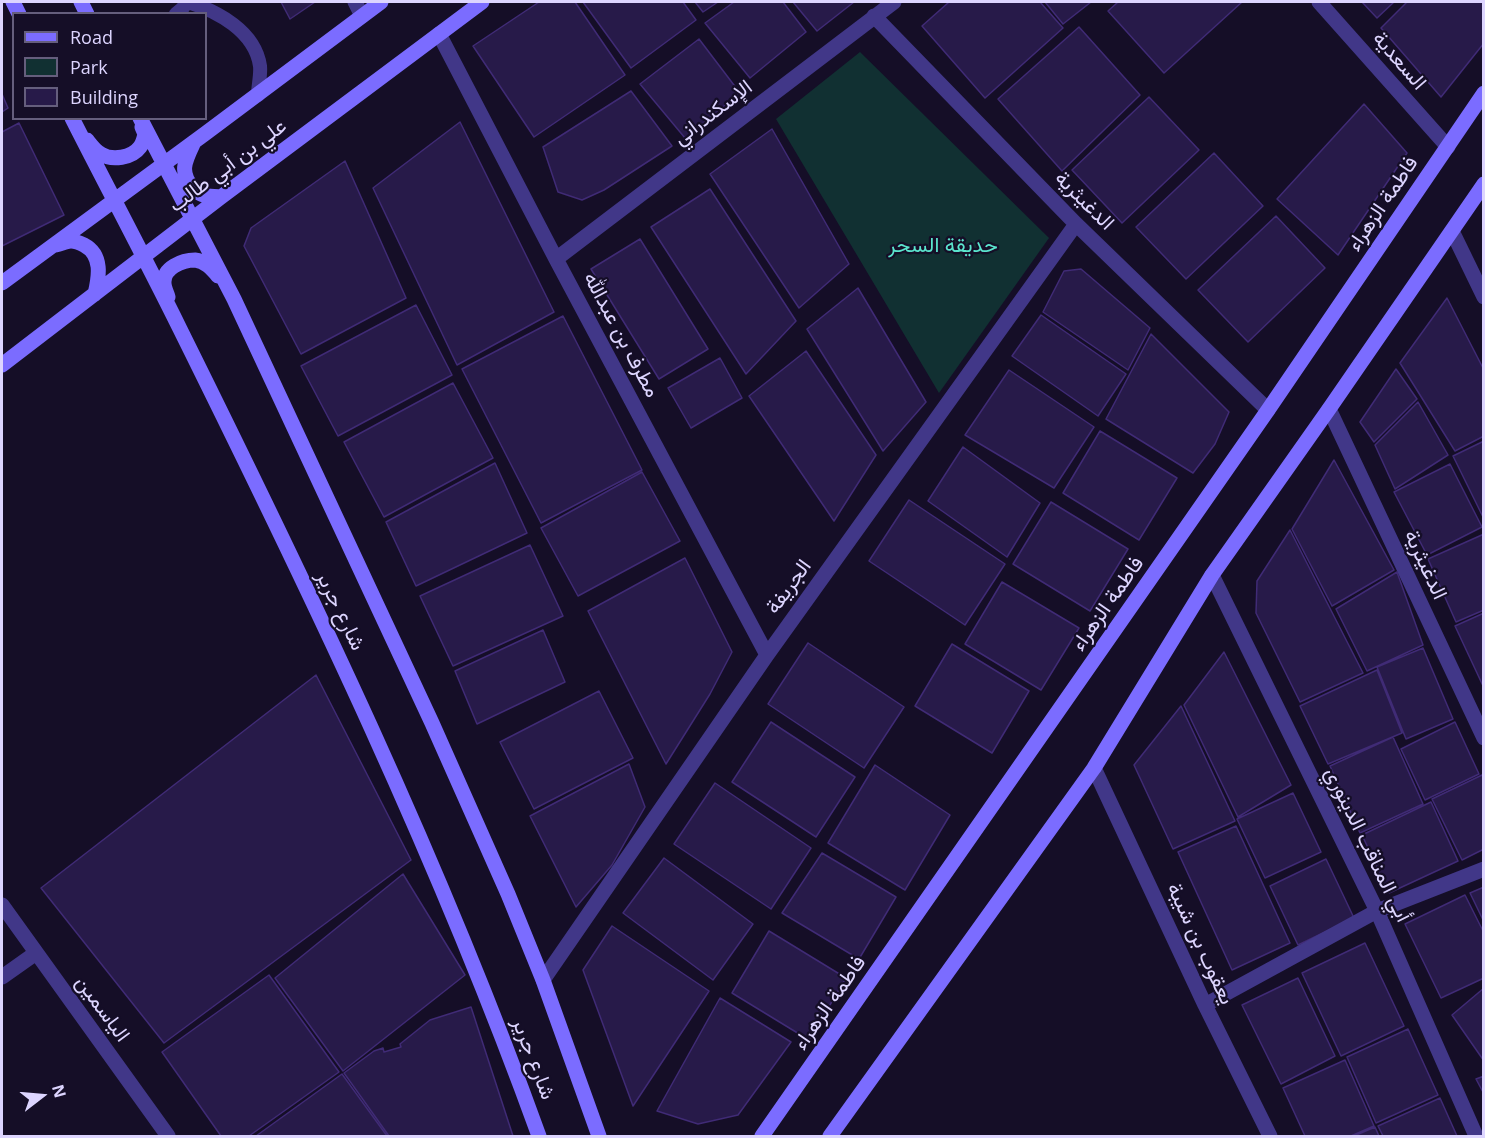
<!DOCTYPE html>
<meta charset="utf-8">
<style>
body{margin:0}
#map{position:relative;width:1485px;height:1138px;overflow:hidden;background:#150e27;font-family:"Open Sans",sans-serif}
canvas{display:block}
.frame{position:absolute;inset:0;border:3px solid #ddd5ff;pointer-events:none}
.legend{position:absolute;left:12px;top:12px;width:195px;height:108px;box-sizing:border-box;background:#150e27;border:2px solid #655e7d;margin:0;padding:8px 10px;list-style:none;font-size:18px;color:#ddd5ff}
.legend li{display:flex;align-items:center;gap:12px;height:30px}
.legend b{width:30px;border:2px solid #655e7d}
.north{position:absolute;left:12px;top:1066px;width:60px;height:60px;-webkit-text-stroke:4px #150e27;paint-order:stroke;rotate:74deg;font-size:16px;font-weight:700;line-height:24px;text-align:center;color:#ddd5ff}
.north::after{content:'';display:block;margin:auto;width:21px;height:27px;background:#ddd5ff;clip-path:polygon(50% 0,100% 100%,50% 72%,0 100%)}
</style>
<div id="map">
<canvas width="1485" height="1138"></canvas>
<div class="frame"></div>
<ul class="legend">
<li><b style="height:8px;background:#7b6cff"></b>Road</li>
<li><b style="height:16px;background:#113032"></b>Park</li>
<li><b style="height:16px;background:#271a49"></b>Building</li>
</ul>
<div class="north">N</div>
</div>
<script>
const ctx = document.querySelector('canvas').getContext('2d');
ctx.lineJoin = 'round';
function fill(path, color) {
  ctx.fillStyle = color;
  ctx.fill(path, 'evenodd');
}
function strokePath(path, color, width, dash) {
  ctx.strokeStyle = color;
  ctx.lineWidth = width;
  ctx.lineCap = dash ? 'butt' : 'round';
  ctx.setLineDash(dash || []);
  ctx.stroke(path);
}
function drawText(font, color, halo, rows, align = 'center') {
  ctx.font = font + ' "Open Sans",Vazirmatn,sans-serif';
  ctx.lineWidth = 4.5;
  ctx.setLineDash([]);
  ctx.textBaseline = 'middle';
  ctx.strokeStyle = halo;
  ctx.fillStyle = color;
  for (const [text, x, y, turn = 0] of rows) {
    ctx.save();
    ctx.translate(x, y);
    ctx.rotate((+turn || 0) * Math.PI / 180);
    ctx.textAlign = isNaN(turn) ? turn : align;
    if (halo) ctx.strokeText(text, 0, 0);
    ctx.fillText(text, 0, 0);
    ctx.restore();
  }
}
fill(new Path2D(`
 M860,52L1049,238L939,393L776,119Z`), '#113032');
const building = new Path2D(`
 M281,2H315L290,19Z
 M539,2H575L625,75L534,137L473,46Z
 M583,2H683L696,20L631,68Z
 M695,2H718L703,12Z
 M734,2H783L806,32L750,78L705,23Z
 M793,2H854L817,31Z
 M949,2H1040L1063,28L985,98L922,26Z
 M1045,2H1091L1063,24Z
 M1118,2H1242L1164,73L1108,11Z
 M1362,2H1394L1377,18Z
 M1407,2H1482L1484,4V43L1441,97L1381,28Z
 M1079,27L1140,95L1062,171L998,99Z
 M699,39L740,93L685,138L640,84Z
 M631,91L672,146L604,190L582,200L558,192L543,147Z
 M2,94L8,108L2,112Z
 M1149,97L1199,150L1122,223L1072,170Z
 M1364,104L1407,153L1338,255L1277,199Z
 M460,122L554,312L457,365L373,188Z
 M19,123L64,215L2,246V132Z
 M772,129L849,264L799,308L710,174Z
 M1214,153L1263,206L1186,279L1136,227Z
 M345,161L406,298L301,354L244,246L251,228Z
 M710,189L796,321L746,374L651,227Z
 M1276,216L1325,268L1248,342L1198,290Z
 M640,239L708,349L659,379L591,269Z
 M1081,269L1150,328L1128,370L1043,312L1064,271Z
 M858,288L926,402L883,451L807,329Z
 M1447,298L1484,370V436L1455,451L1400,363Z
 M416,305L452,375L338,436L301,366Z
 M1041,315L1126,374L1098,416L1012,356Z
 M563,316L642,470L541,523L462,369Z
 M1151,334L1229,412L1215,444L1193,473L1106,419Z
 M806,351L876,455L834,521L749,396Z
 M720,358L742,398L691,428L668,388Z
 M1396,369L1417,399L1374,442L1360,422Z
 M1009,370L1094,427L1054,488L965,435Z
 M453,383L493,458L384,517L344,442Z
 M1418,402L1448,455L1395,489L1375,445Z
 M1100,431L1177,478L1139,540L1063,493Z
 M1484,441V517H1483L1453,456Z
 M963,447L1040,503L1007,557L928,501Z
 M1334,460L1394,570L1332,606L1292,529Z
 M495,463L527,533L416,586L386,522Z
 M1450,464L1482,527L1427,555L1394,492Z
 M642,472L680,541L578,596L541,528Z
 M909,500L1005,564L965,625L869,561Z
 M1051,502L1128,549L1090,611L1013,564Z
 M1290,530L1363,673L1300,702L1256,613L1257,581Z
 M1484,534V610L1456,622L1428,559Z
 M530,545L563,616L453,666L420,596Z
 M685,558L732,652L710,694L666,764L588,611Z
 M1397,572L1423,645L1367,671L1336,609Z
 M1002,582L1079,628L1041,690L965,644Z
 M1484,613V688L1455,626Z
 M543,630L565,682L477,724L455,671Z
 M808,643L904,707L864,768L768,704Z
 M952,644L1029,691L992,753L915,706Z
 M1423,648L1453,719L1406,739L1377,667Z
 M1224,652L1291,785L1238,817L1184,705Z
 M1377,670L1402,733L1328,764L1300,706Z
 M316,675L411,860L164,1043L41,888Z
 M599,691L633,758L534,809L500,742Z
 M1181,706L1235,821L1173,849L1134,765Z
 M771,722L855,777L816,837L732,782Z
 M1455,722L1479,774L1425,800L1401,749Z
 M1393,737L1423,804L1360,833L1330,766Z
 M629,764L645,807L612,865L576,907L530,816Z
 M875,765L950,815L905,890L828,843Z
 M1482,775L1484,778V849L1462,860L1432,799Z
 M715,783L811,848L771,909L674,844Z
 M1293,793L1321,852L1265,878L1237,819Z
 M1431,802L1458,861L1389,893L1362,835Z
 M1236,826L1290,943L1232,970L1178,852Z
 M822,853L896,897L859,959L782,913Z
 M664,858L753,924L713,980L623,913Z
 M1326,859L1354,918L1298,945L1270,886Z
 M403,874L465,975L343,1071L275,978Z
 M1484,887V922L1470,893Z
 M1465,895L1484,933V978L1441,998L1405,924Z
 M612,926L709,991L633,1106L583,970Z
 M769,931L846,978L809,1040L732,993Z
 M1365,943L1404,1026L1341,1056L1302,973Z
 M269,975L339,1072L249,1136H221L162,1052Z
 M1298,978L1335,1056L1281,1084L1242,1005Z
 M1484,988V1061L1452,1015Z
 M720,998L791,1042L738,1115L698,1124L657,1111Z
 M471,1007L513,1136H389L344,1073L374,1051L383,1048L384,1052L401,1047L400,1044L430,1020Z
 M1408,1029L1438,1095L1376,1123L1347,1057Z
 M1345,1060L1374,1126L1351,1136H1305L1283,1088Z
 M342,1074L387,1136H256Z
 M1484,1076V1094L1476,1079Z
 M1440,1098L1457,1136H1383L1378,1126Z
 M1375,1127L1379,1136H1354Z`);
fill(building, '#271a49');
strokePath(building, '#402b76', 1.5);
strokePath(new Path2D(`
 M188,2C217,11 255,31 260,66C261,75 258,86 258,95
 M176,14L182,9L187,2`), '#413788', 14);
strokePath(new Path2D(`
 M355,2L362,16
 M1319,2L1448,147
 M874,16L1076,224L1268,410
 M439,34L556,259L767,655
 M1452,231L1484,297
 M556,259L894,2
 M1329,409L1484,738
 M1212,575L1377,911L1476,1136
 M1094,768L1205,1005L1270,1136
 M2,905L168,1136
 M2,977L36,953
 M543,980L767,655L1076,224
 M1205,1005L1377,911L1484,869`), '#413788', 15);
strokePath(new Path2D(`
 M13,2L19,14
 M81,2L87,14
 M72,118C108,189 145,258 180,329C311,593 439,859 539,1136
 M140,118L234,299L432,723L508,894L543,980L599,1136
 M87,140C91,145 95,151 101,154C112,161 132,158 140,147C143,143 144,138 145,134L142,127
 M194,142C186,159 178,172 193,188C195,190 198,193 201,194C206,197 215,196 221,197
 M56,245C61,244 66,241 71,241C75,241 80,243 84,245C103,255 99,277 95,294
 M2,283L206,133L381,2
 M168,297C167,293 164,288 164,283C163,268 182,260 195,260C205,261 212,269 218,276
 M2,365L221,197L482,2
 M762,1136L1268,410L1484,93
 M830,1136L1094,768L1212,575L1329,409L1484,184`), '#7b6cff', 15);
drawText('21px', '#ddd5ff', '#150e27', [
 ["السعدية",1399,61,49],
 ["الإسكندراني",713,113,-37],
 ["علي بن أبي طالب",228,166,-37],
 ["الدغيثرية",1084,201,45],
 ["فاطمة الزهراء",1383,204,-56],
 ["مطرف بن عبدالله",621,335,62],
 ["الدغيثرية",1425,565,65],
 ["الجريفة",789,587,-54],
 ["فاطمة الزهراء",1108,604,-55],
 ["شارع جرير",340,611,64],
 ["أبي المناقب الدينوري",1367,845,64],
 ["يعقوب بن شيبة",1200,944,65],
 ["فاطمة الزهراء",830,1003,-55],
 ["الياسمين",102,1009,54],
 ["شارع جرير",533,1059,69]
]);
drawText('21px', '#5be5ce', '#150e27', [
 ["حديقة السحر",943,246]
]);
</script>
